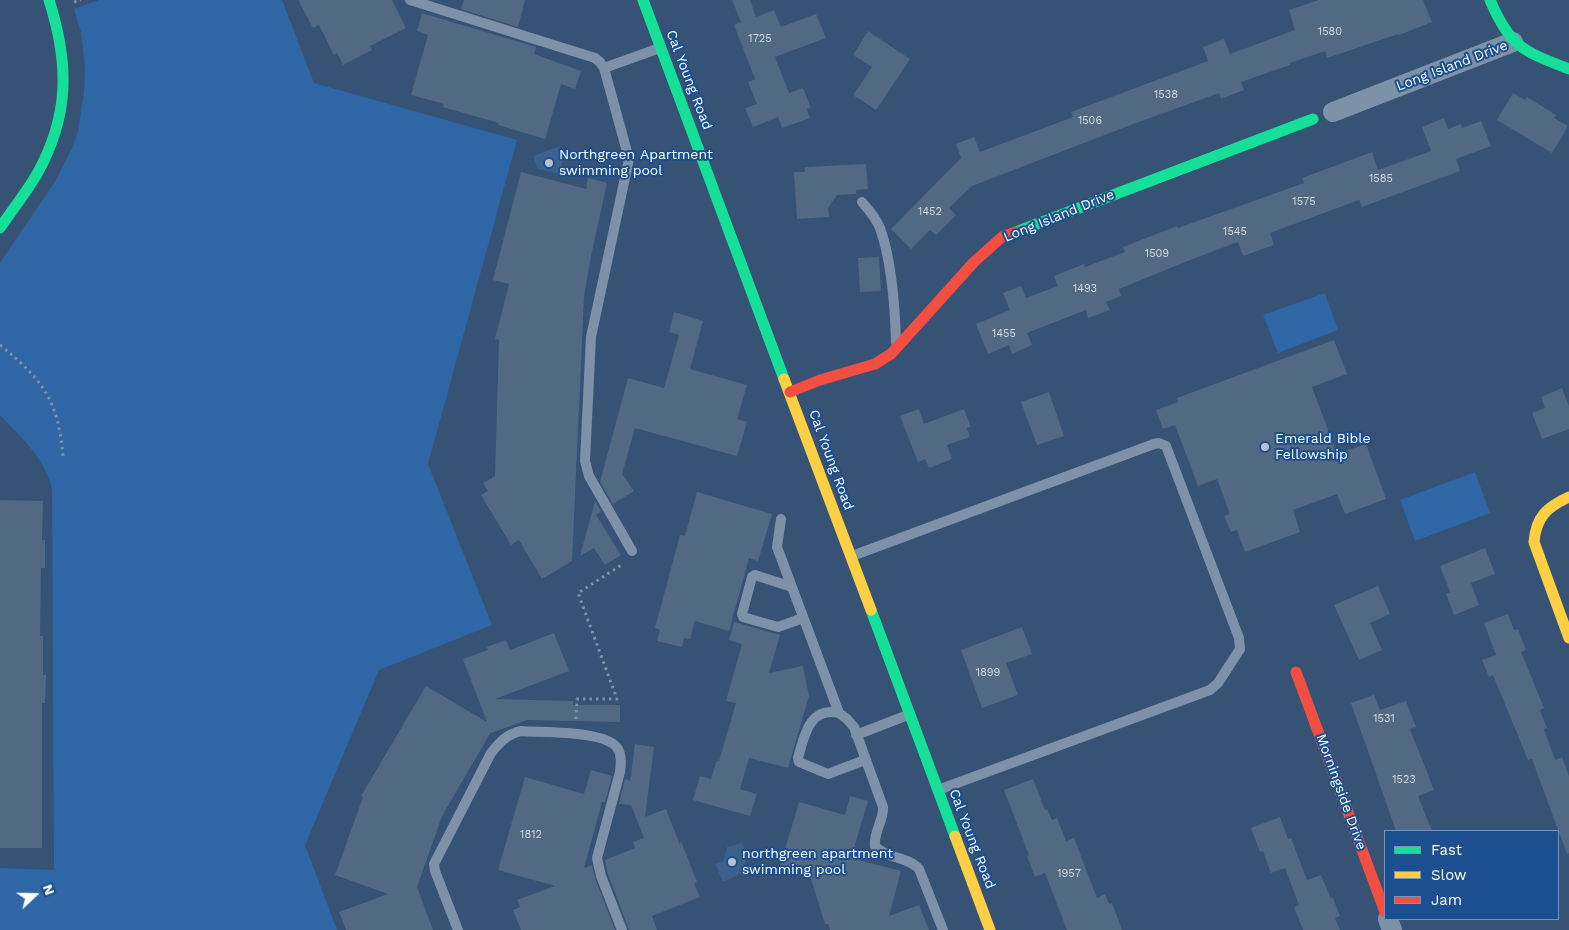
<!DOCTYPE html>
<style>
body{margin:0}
#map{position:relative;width:1569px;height:930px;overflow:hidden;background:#365274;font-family:"Work Sans",sans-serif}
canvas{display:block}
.legend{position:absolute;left:1384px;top:830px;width:175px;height:90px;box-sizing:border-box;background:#1b4f8f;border:1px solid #7695bc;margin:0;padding:6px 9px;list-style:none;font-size:15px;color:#fff}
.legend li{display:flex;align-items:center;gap:10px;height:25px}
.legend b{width:25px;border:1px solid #7695bc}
.north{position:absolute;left:10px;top:870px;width:50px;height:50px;-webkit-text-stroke:4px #1b4f8f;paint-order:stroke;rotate:69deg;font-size:14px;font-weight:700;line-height:20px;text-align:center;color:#fff}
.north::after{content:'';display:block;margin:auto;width:18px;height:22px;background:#fff;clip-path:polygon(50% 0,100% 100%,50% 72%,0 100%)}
</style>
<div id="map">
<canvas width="1569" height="930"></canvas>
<ul class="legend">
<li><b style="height:6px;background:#16e098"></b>Fast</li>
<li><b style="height:6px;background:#ffcf43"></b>Slow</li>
<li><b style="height:6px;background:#f24e42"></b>Jam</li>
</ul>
<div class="north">N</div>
</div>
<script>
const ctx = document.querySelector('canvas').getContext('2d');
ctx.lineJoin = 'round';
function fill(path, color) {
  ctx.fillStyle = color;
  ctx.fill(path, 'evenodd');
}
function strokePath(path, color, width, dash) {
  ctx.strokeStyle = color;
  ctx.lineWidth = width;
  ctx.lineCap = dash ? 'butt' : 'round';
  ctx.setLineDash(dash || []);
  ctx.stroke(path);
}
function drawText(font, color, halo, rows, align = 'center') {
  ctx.font = font + ' "Work Sans",sans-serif';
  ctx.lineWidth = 4;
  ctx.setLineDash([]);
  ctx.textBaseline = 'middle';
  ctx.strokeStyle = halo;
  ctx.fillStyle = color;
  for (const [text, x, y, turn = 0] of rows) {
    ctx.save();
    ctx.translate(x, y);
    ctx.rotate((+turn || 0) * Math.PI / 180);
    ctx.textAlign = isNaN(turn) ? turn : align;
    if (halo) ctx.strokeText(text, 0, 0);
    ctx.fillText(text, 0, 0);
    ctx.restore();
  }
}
fill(new Path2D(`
 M99,0H282L314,83L517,140L428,464L492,625L379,670L305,845L337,930H0V868L54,870L52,489C44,456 22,439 0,415V263L56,180L72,148L78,131L84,91L85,67L81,32L74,9Z
 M1325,293L1338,330L1278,353L1263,315Z
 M1475,472L1490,513L1415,541L1400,500Z`), '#2f66a5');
fill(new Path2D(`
 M560,146L564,155L560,174L538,169L533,156Z
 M742,843L748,854L742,873L723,882L715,864L723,861L727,847Z`), '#3b618d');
fill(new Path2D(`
 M298,0H392L406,28L370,46L372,50L343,65L337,53L334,55L319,25L313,28Z
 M464,0H525L518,27L461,9Z
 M732,0H750L756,17L774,10L781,27L816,14L826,38L775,57L789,93L803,88L811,108L807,109L810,118L782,128L778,117L753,127L745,108L757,104L748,82L755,79L734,25L741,22Z
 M1319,0H1423L1432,22L1399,35L1398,34L1327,58L1325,51L1290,63V65L1241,82L1244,90L1221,99L1219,93L1136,123L972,186L949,208L956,215L936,235L930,230L911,249L891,229L961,158L956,144L974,137L980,152L1073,117L1071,112L1208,61L1203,47L1224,39L1230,54L1295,30L1289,10Z
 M422,13L536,47L534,54L581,71L575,89L561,84L545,139L498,125L499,123L443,107L444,104L411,95L428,35L417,31Z
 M868,31L910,59L876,110L853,95L872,67L853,55Z
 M1513,93L1525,100L1527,97L1556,115L1554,118L1568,126L1552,153L1497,120Z
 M1444,118L1448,129L1461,124L1462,128L1481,121L1491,146L1456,159L1460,171L1362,207L1359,200L1270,233L1274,245L1243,256L1238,242L1190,260L1119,289L1121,296L1106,302L1110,310L1088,318L1086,310L1027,333L1032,345L1012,354L1009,345L988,354L976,324L1010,310L1003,293L1021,286L1026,298L1058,286L1054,276L1084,264L1085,267L1125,252L1123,247L1177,226L1178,228L1304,183L1302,178L1372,152L1378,170L1431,151L1422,127Z
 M866,164L868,189L856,190V194L837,195L828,208L829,217L797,219L794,172H805V167Z
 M521,172L586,189L588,178L607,183L591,256L584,297L572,561L542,579L519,540L511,545L481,495L488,491L483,483L495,476L499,340L495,339L509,284L493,280Z
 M879,257L881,291L860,292L858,258Z
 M674,312L703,321L690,369L747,385L737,419L747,422L737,456L635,428L622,474L634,491L613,504L600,482L628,378L664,388L679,335L669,332Z
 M1334,340L1347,374L1312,387L1337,454L1366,444L1386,499L1345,514L1337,494L1293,510L1300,532L1245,552L1237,530L1231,532L1224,516L1230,514L1217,479L1198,486L1175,425L1163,429L1156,410L1178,402L1177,398Z
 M1562,388L1569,406V429L1542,439L1532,413L1545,408L1541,397Z
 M1049,392L1064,436L1037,445L1021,402Z
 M919,409L924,424L964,409L971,427L967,428L970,437L947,445L952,459L929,468L925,459L918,462L900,416Z
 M697,492L772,514L758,561L749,558L729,631L695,621L690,639L684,638L682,647L657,641L660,630L655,628L680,535L685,536Z
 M0,500L43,501L42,540H45V568H41L40,636H43V675H46L45,703H42V848H0Z
 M595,501L601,511L596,515L621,555L605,565L594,548L580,556Z
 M1485,548L1495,574L1471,583L1479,605L1454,615L1446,594L1450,592L1440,566Z
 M1378,586L1390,614L1370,623L1382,650L1359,660L1334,605Z
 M1508,614L1514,630L1518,629L1526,650L1521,652L1544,708L1540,710L1547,728L1544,729L1555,760L1562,757L1569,776V853L1567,854L1532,759L1528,760L1493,675L1489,677L1482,660L1496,655L1484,623Z
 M734,622L780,635L769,673L803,666L809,696L788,768L749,758L740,789L757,794L750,816L693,800L700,776L711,779L717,760L719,761L736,703L726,701L742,644L729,640Z
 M1022,627L1032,654L1006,663L1018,695L982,708L961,650Z
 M554,633L569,671L495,699L573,701V705H620V722L527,720L491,733V732L442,816L417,887L433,930H346L339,912L388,894L335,875L363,797L361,796L426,686L487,722L463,659L488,650L487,647L506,640L510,650Z
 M1374,695L1380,710L1406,701L1416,727L1410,729L1434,790L1418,796L1432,831H1396L1351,703Z
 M635,744L654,747L645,817L666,809L680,845L681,841L697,882L694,883L700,897L652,916L657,930H629L608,874L605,860L635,848L633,842L644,838L631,805L619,804L625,779L630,781Z
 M591,770L612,776L605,802H602L584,868L592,865L595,878L615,930H521L513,910L520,907L517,900L555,886L498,870L525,777L584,794Z
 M1033,779L1045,810L1047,809L1052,820L1057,818L1066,841L1074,838L1097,898L1105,894L1109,904L1112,903L1122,930H1067L1045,873L1035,877L1027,856L1029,855L1004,790Z
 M850,796L868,801L851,858L901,871L889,916L919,905L929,930H830L828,924H825L811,879L779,870L799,802L845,815Z
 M1280,817L1288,839L1291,838L1307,880L1321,875L1331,899L1333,898L1340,916L1335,918L1340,930H1303L1294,907L1299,905L1285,868L1271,873L1263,851L1260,852L1251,828Z`), '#526984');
strokePath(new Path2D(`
 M74,2L81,0
 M0,345C43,380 58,400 63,456
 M576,719L577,699H617L578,593L623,564`), '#7d92a8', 3, [2.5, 4]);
strokePath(new Path2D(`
 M410,0L595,58L600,62L604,68L660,48
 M604,68L629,159L591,337L585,461L589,476L632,551
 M862,202C869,210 876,218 880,228C892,262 895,306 896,342
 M781,519L777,547L839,713L847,719L854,727L883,807C884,820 873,833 875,846C886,859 908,856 919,869L943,930
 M852,556L1154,444L1159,443L1166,446L1239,638L1240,649L1218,683L1210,690L938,790
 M792,587L755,575L752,577L742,614L743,617L778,627L803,618
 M839,713C809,706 804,737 798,758L799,762L828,774L865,760
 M856,735L908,715
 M458,930L435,871L434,864L491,753C500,742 507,734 521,731C543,733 607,730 618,749C622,756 621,765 620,772L597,858L601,876L622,930`), '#7d92a8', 10);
strokePath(new Path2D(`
 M1333,112L1513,42
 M1388,919L1392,930`), '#7d92a8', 20);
strokePath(new Path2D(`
 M643,0L784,379
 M1490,0C1510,47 1523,51 1569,69
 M0,228C12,210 26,193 37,174C70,115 69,63 49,0
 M1016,232L1313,119
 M871,610L955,836`), '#16e098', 11);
strokePath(new Path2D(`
 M784,379L871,610
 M1569,497C1547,507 1536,517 1534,542L1569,638
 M955,836L990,930`), '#ffcf43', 11);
strokePath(new Path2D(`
 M790,392L820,380L875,364L891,354L974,262L1002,237L1016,232
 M1296,672L1385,912`), '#f24e42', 11);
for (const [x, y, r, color] of [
 [549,163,5,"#b9c2ce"],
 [1265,447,5,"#b9c2ce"],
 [732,862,5,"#b9c2ce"]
]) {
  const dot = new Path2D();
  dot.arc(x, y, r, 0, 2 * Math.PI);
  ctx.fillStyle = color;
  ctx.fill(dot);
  strokePath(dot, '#1b4f8f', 2);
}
drawText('11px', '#d4dae0', null, [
 ["1580",1330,32],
 ["1725",760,39],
 ["1538",1166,95],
 ["1506",1090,121],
 ["1585",1381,179],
 ["1575",1304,202],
 ["1452",930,212],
 ["1545",1235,232],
 ["1509",1157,254],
 ["1493",1085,289],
 ["1455",1004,334],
 ["1899",988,673],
 ["1531",1384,719],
 ["1523",1404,780],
 ["1812",531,835],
 ["1957",1069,874]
]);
drawText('14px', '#fff', '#1b4f8f', [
 ["Long Island Drive",1452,66,-21],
 ["Cal Young Road",689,80,69],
 ["Long Island Drive",1059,216,-22],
 ["Cal Young Road",831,460,70],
 ["Morningside Drive",1341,792,70],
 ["Cal Young Road",972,839,69]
]);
drawText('14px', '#fff', '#1b4f8f', [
 ["Northgreen Apartment",559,155],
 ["swimming pool",559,171],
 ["Emerald Bible",1275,439],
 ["Fellowship",1275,455],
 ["northgreen apartment",742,854],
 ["swimming pool",742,870]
], 'left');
</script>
